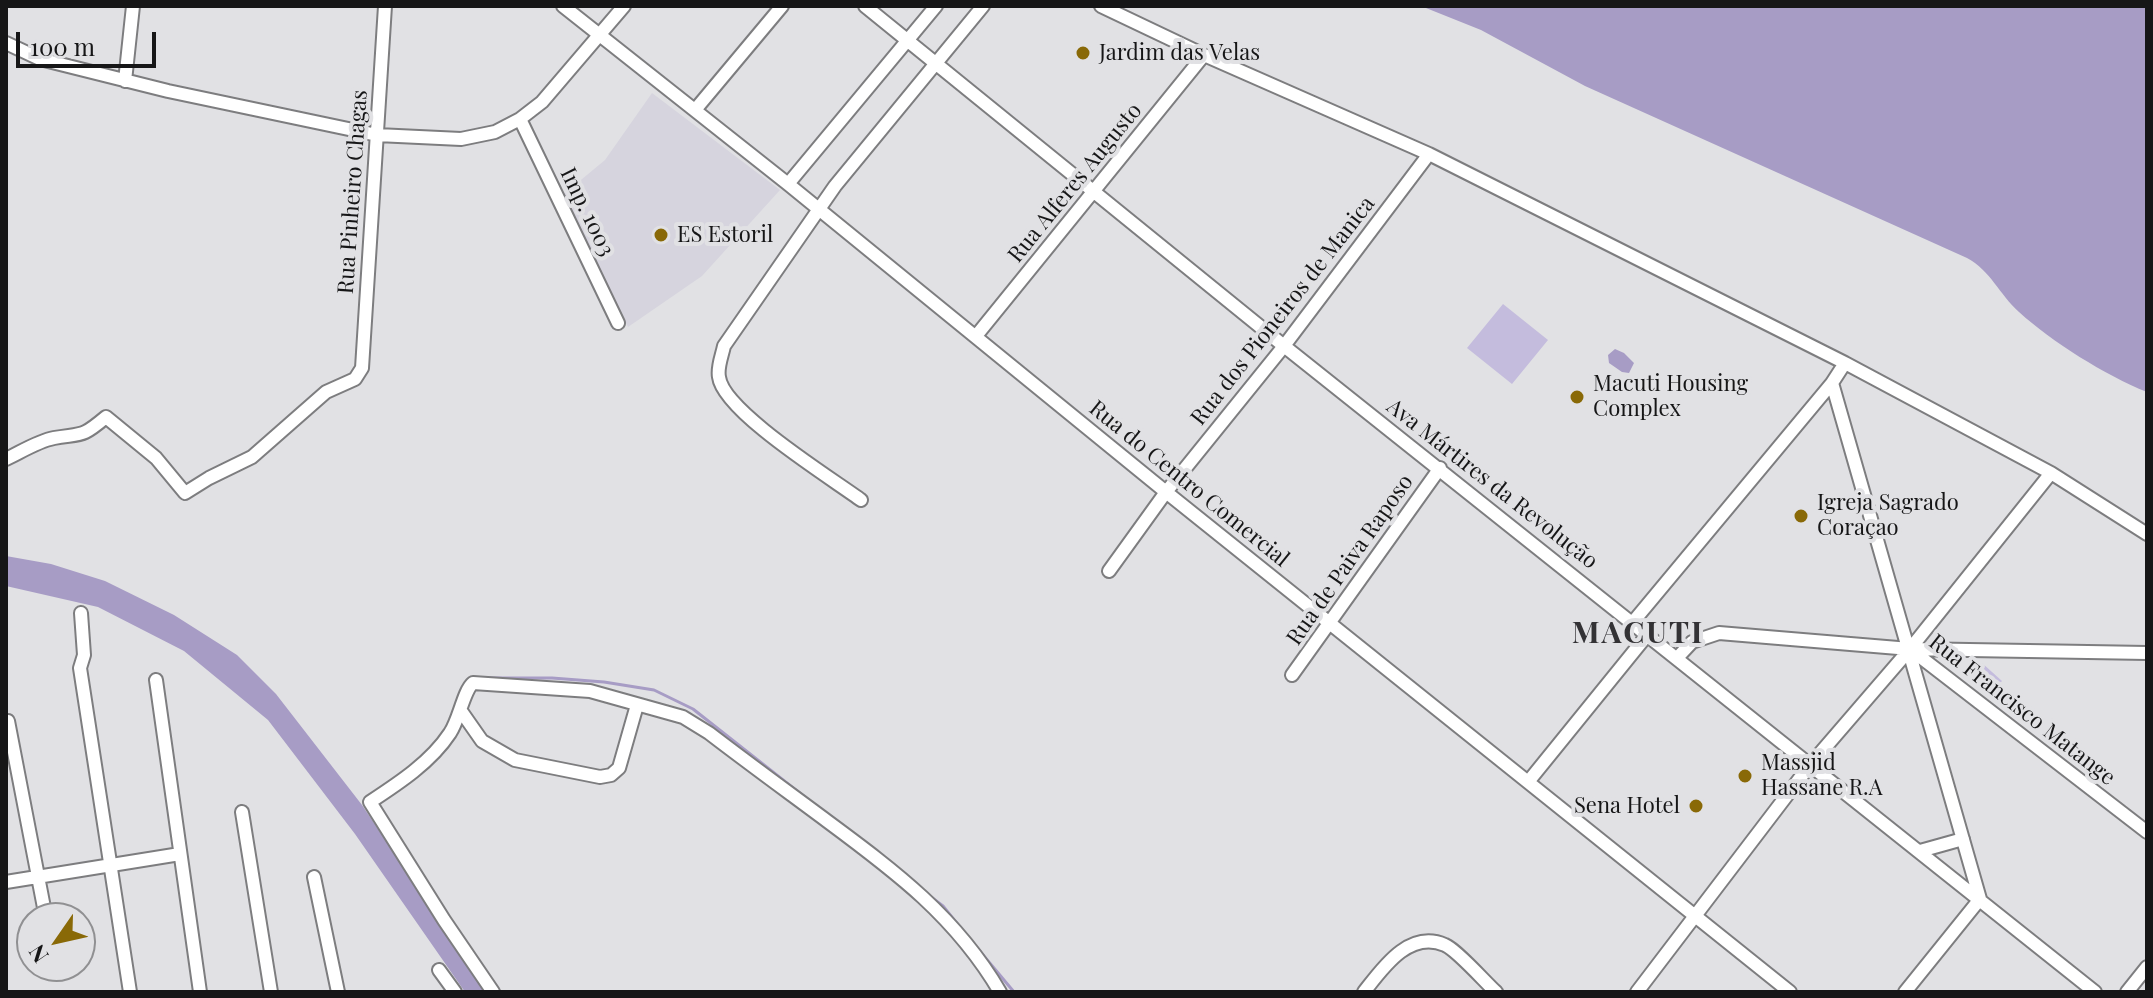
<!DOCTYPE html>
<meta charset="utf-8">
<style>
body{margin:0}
#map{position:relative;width:2153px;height:998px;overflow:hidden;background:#e1e1e4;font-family:"Playfair Display",serif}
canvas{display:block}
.frame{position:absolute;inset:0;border:8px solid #161617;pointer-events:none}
.north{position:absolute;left:16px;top:902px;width:80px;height:80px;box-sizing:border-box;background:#e1e1e4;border:2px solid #909092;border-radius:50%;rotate:236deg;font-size:22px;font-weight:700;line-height:32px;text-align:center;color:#161617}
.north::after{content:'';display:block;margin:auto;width:28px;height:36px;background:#896907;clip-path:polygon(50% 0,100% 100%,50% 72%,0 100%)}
.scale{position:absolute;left:16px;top:32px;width:140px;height:36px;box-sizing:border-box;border:4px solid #161617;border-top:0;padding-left:10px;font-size:24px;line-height:28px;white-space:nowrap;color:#161617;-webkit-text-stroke:6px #e1e1e4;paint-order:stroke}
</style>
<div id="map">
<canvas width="2153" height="998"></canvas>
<div class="frame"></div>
<div class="north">N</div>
<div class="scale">100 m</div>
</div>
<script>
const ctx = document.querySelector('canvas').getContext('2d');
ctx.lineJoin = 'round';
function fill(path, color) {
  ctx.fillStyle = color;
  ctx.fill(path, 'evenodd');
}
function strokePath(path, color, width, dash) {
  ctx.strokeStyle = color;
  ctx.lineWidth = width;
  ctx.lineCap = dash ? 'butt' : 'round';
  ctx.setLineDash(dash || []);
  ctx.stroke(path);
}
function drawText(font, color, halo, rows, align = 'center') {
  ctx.font = font + ' "Playfair Display",serif';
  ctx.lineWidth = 8;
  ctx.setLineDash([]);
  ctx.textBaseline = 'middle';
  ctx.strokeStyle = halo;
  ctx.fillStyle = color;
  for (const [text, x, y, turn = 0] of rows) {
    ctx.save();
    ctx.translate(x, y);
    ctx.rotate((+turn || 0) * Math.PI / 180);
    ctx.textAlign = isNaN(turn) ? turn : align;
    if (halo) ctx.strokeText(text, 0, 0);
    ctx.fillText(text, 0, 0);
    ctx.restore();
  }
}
fill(new Path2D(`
 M652,93L780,190L702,276L628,327L564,194L605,160Z`), '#d6d4de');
fill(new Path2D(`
 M1503,304L1548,340L1512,384L1467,348Z
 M1982,663L2002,681L1990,694L1971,676Z`), '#c4bcdd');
fill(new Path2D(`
 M1421,6H2147V392C2105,375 2052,342 2019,312C1999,294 1991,271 1967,258L1585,86L1481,30Z
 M1615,349L1624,353L1634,363L1629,373L1622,372L1609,363L1608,355Z
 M6,556L51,564L105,581L174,615L237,655L276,694L362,805L487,992H465L355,834L268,720L184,651L98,607L6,586Z`), '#a79cc5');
strokePath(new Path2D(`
 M488,678H552L604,682L654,690L693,709L811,802
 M927,894L943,906L963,931
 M973,943L1014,992`), '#a79cc5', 3);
const minor = new Path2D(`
 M563,6L788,184L1166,492L1790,992
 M865,6L1284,346L2095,992
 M1101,6L1204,55L1429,154L1845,363L2051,473L2147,534
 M6,43L40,59L168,91L377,135L461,139L495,132L520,119L542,102L624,6
 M125,81L133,6
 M695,110L782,6
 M520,119L618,323
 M788,184L936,6
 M976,336L1204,55
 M1832,383L1980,899L1905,992
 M6,459C21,452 38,441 54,438C83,433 81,438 106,417L156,458L185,493L209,478L252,457L326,392L355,379L362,368L385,6
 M861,500C831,478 723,411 719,377C717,367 722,356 724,346L835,186L983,6
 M1109,571L1166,492L1284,346L1429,154
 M81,613L84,655L80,668L130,992
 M1633,622L1832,383L1845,363
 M1910,649L2147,832
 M1677,658L1692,642L1719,633L1910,649L2147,653
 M1292,675L1440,468
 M156,680L200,992
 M461,711L482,741L515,760L600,777L611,775L619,768L637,705
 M8,721L46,918
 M1528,782L1648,634
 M242,812L271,992
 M1920,851L1963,839
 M314,877L338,992
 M6,882L180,854
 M439,970L455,992
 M493,992L444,920L370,802C399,783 431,762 450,733C459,720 464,690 473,683L590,691L683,717L709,733C748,763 788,792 827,821C896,872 956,917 1000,992
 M1364,992C1382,969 1409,929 1445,945C1457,950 1485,982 1496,992
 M1637,992L1810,765L1910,649L2051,473
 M2127,992L2147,967`);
strokePath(minor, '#7d7d7f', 16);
strokePath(minor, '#fff', 12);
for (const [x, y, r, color] of [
 [1083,53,8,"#896907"],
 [661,235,8,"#896907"],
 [1577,397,8,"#896907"],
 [1801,516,8,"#896907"],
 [1745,776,8,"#896907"],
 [1696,806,8,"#896907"]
]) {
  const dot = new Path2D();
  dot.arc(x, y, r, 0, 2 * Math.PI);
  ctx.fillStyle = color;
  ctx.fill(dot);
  strokePath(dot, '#e1e1e4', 3);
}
drawText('22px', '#161617', '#e1e1e4', [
 ["Jardim das Velas",1099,53],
 ["ES Estoril",677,235],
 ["Macuti Housing",1593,384],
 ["Complex",1593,409],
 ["Igreja Sagrado",1817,503],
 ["Coraçao",1817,528],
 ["Massjid",1761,763],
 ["Hassane R.A",1761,788],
 ["Sena Hotel",1680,806,"right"]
], 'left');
drawText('22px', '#161617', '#e1e1e4', [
 ["Rua Alferes Augusto",1075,183,-51],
 ["Rua Pinheiro Chagas",353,192,-86],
 ["Imp. 1003",587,212,64],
 ["Rua dos Pioneiros de Manica",1283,311,-52],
 ["Rua do Centro Comercial",1189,484,39],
 ["Ava Mártires da Revolução",1492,484,38],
 ["Rua de Paiva Raposo",1350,560,-55],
 ["Rua Francisco Matange",2022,710,38]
]);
ctx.letterSpacing = '2px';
drawText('bold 30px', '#333235', '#e1e1e4', [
 ["MACUTI",1638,634]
]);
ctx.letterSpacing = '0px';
</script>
